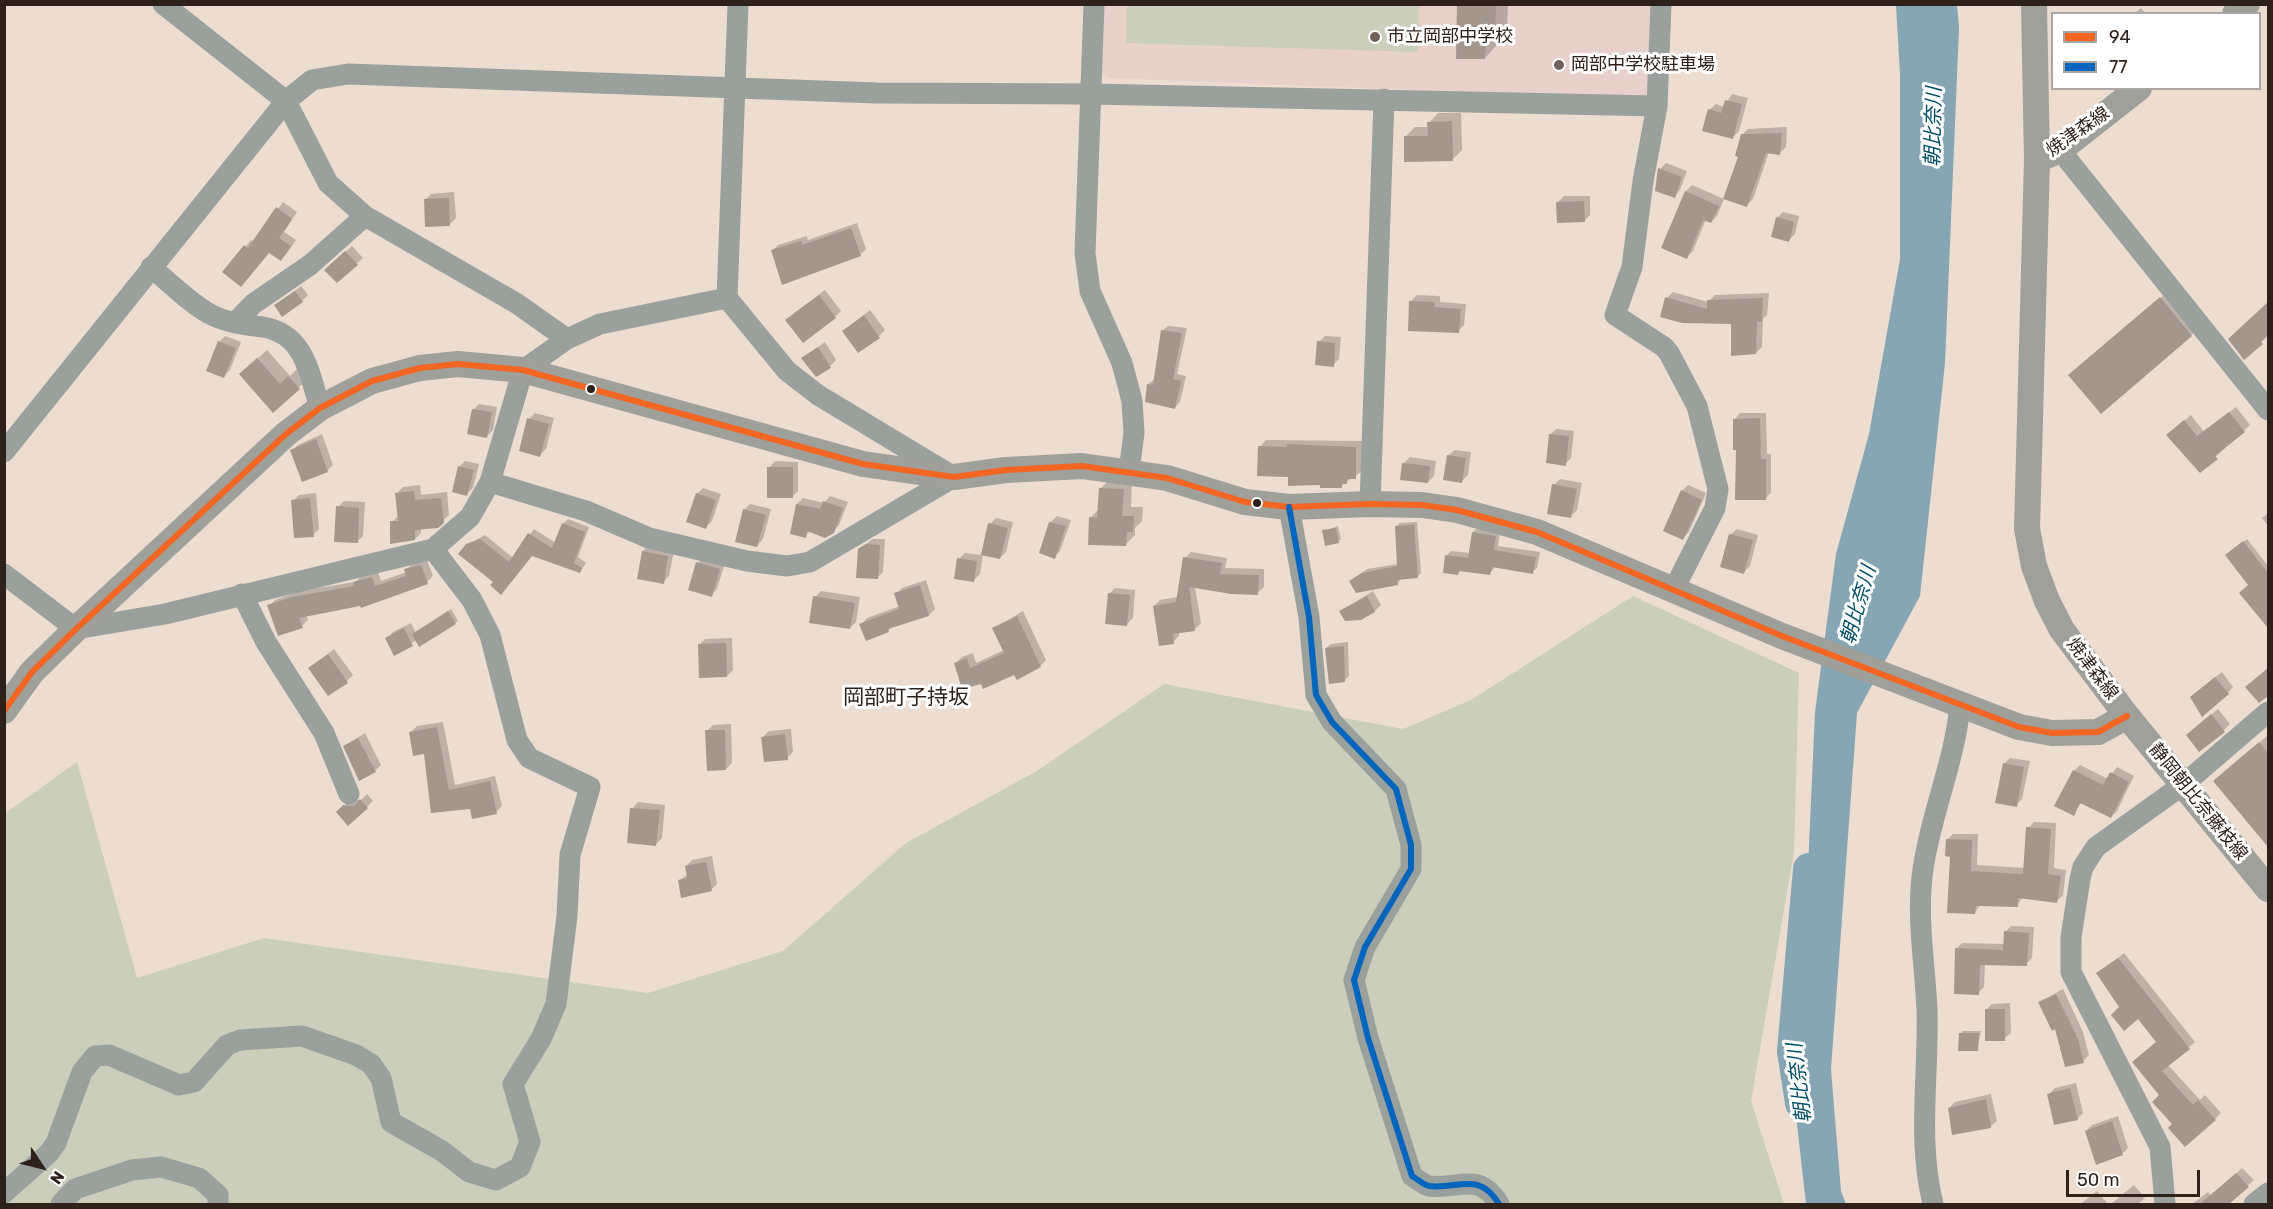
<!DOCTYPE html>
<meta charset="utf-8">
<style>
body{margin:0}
#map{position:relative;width:2273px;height:1209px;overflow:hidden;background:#eddcd0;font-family:Rubik,sans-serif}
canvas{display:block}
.frame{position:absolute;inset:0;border:6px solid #2d2119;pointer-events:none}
.legend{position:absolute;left:2051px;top:12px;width:210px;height:78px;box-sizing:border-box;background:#fff;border:2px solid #aba6a3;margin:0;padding:8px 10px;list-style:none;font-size:18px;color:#2d2119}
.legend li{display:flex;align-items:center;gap:12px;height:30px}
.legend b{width:30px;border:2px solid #aba6a3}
.north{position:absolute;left:12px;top:1137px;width:60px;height:60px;-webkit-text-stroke:4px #fff;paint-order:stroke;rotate:125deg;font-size:16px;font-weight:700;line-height:24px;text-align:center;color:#2d2119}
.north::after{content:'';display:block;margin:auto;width:21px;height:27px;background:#2d2119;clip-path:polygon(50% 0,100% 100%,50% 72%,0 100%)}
.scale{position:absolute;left:2066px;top:1170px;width:134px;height:27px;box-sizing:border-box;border:3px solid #2d2119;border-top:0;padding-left:8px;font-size:18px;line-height:21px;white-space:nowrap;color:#2d2119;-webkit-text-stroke:4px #fff;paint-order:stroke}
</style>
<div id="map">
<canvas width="2273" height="1209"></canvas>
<div class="frame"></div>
<ul class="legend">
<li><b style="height:8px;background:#f26522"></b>94</li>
<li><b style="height:8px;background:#0065bd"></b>77</li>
</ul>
<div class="north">N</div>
<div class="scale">50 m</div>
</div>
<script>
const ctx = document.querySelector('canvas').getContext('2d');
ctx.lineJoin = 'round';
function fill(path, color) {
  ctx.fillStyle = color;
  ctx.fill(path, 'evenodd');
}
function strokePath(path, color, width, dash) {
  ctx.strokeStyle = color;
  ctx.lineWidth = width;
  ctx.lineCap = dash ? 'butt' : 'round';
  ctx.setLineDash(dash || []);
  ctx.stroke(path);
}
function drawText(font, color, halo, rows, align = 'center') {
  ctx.font = font + ' Rubik,"Noto Sans JP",sans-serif';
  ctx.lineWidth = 6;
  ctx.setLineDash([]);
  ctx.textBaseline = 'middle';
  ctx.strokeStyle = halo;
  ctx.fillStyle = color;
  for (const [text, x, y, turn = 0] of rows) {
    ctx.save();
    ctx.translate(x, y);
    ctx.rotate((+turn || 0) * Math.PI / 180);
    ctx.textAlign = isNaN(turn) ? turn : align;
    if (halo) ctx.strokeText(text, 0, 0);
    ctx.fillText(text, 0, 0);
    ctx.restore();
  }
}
fill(new Path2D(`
 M1102,5H1651L1648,93L1643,99L1107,78L1099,69Z`), '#e8d1cb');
fill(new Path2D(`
 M1127,5H1419L1417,52L1126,43Z
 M1633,596L1799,673L1794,852L1751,1101L1784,1204H5L4,814L77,762L137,978L264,938L648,993L783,951L906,843L1037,771L1164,684L1403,729L1471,700Z`), '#caceba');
fill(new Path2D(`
 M1896,5H1957L1959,28L1945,363L1920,596L1857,713L1831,1069L1841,1191L1846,1204H1806L1793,1089L1806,913L1815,712L1836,554L1869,434L1900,259V74Z`), '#87a6b3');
fill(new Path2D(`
 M1459,4H1508L1507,25L1498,34L1497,45L1485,58Z
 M2141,8L2146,14H2134Z
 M1732,94L1748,98L1739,131L1733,137L1709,110L1716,104L1724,107Z
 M1438,113H1461L1462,150L1452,160L1405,137L1415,127H1429V123Z
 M1787,127L1786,147L1780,153L1769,152L1753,199L1747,205L1740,156L1742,135L1748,129Z
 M1666,163L1687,171L1680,190L1674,197L1660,169Z
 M1692,185L1724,199L1717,216L1711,222L1706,219L1693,251L1687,257L1686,191Z
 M454,192L456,218L450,224L425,200L431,194Z
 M1564,196H1590V215L1584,221L1558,202Z
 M283,202L297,212L284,232L296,240L287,253L281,259L269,251L224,272L251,240L254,242Z
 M1783,212L1799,216L1795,234L1789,240L1777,218Z
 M857,223L866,249L860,255L772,251L778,245L807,236L808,240Z
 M352,246L363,258L337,281L332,264Z
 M301,286L308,295L302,301L276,305Z
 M825,290L841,311L835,317L793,314Z
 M1673,292L1708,302L1715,295L1769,293L1767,315L1763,319L1762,347L1756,353L1732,322L1667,298Z
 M1417,295L1440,296V302L1466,304L1464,325L1458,331L1411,301Z
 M2163,296L2194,333L2101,412L2070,375Z
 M2268,303V335L2244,357L2230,340Z
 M870,310L885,330L879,336L844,331Z
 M1168,326L1187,328L1177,374L1186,376L1180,402L1175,407L1148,384L1155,379L1162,331Z
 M225,336L241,342L230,370L224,376L219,342Z
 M1325,336L1341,337L1339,359L1333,365L1319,342Z
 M825,342L836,360L830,366L803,358Z
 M267,350L290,376L298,368L308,379L273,411L250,365Z
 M479,404L497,407L493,430L487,436L473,410Z
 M2236,407L2250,425L2200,471L2174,429L2191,415L2204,432Z
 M535,413L554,418L546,449L540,455L529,419Z
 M1740,413H1766L1767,454H1771V493L1765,499L1737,448L1734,420Z
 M1556,429L1574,431L1571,458L1565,464L1550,435Z
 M322,434L333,465L327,471L292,451L298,445Z
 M1266,440L1362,441V471L1341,486L1289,484V476L1260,447Z
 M1455,450L1471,452L1468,475L1462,481L1448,456Z
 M1410,457L1436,461L1434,476L1428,482L1404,463Z
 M465,461L479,464L473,488L467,494L459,467Z
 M775,461L798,462V491L792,497L769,468Z
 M1110,479L1132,480L1131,507H1143L1142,521L1135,528V535L1125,545L1090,518L1099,509L1100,489Z
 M1560,479L1582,483L1577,510L1571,516L1554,485Z
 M420,485L421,495L447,492L449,515L437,526L421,528V533L415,539L392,522L398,516L397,493L403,487Z
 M1688,485L1706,493L1689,532L1683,538L1682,491Z
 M703,488L721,494L712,521L706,527L697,494Z
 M316,493L319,529L313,535L293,501L299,495Z
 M830,496L848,502L839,525L833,532L810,531L805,536L797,504L803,498L824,503Z
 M344,501L365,502L363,536L357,542L338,507Z
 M750,504L771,509L763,539L757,546L744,510Z
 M2268,513V526L2262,518Z
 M1057,516L1071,520L1060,551L1054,557L1051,522Z
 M996,518L1013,522L1006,552L1000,558L983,554L980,574L974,580L959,559L965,553L982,555L990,524Z
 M568,519L589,527L578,557L586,563L580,572L533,555L495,582L467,545L485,535L513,558L534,529L556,543L563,524Z
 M1417,522L1421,573L1417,577L1401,578L1398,584L1354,578L1367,569L1398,564L1396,527L1400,523Z
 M1338,526L1341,539L1338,542L1324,531Z
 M1478,528L1500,532L1498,546L1540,552L1537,568L1532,572L1495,566L1490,574L1462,570L1457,574L1447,555L1451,551L1470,553L1473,532Z
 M1737,529L1758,535L1750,566L1744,572L1730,535Z
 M873,539H885L883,572L877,578L859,549Z
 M2247,539L2268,566V626L2241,593L2250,585L2230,552Z
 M649,545L674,550L669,576L663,582L643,551Z
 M1191,552L1227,558L1225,568L1264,569V587L1257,593L1195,587L1201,623L1195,629L1179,632V636L1173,642L1154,606L1160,600L1178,597L1185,558Z
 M704,557L725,563L717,589L711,595L698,563Z
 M427,560L433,576L427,582L361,604L306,615L308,620L302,626L269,606L275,600L299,591L355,582L361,576L378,572L381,581L407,572L406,570L412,564Z
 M926,580L935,609L929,615L894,625L888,631L861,625L867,618L900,606L896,594L902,588Z
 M1115,588L1135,590L1133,618L1127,624L1109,594Z
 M821,591L860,597L856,622L850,628L815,597Z
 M1373,591L1381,605L1375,611L1361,618L1341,611Z
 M451,609L458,621L455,623L417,640L394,653L387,638L393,632L411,623L416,633Z
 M1023,611L1046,660L1040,666L982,682L956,663L962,657L973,653L976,663L1004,650L993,629Z
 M732,638L733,670L727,676L699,645L705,639Z
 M1348,642L1349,676L1344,681L1326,648L1331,644Z
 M334,649L353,675L347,681L310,668Z
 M2222,672L2233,687L2228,693L2198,691Z
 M2218,709L2230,724L2224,730L2194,729Z
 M443,722L455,785L495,776L502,806L496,812L471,807L432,812L425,752L411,732L417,726Z
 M731,724L732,763L726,769L707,731L713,725Z
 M791,729L793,752L787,758L763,737L769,731Z
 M365,733L381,765L375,771L345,746Z
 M2268,735V844L2215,781Z
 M2010,758L2030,761L2022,799L2016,805L2004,764Z
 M2080,765L2108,779L2117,767L2134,776L2117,811L2111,817L2082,802L2073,814L2074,771Z
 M367,794L373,801L348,824L338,812L351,800H361Z
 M638,802L665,805L662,838L656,844L632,809Z
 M2034,822L2056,823L2054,868L2066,870L2063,895L2057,901L2023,897L2017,905L1981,904L1975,912L1947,840L1953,834H1978L1977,865L2025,868L2028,828Z
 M712,856L717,884L711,890L680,880L688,874L686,866L692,860Z
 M2011,926L2034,927L2032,958L2026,964L1985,963L1984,987L1978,993L1956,949L1962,943L2005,944V932Z
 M2124,953L2195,1042L2168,1065L2200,1100L2205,1095L2221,1113L2215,1119L2174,1124L2161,1095L2157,1042L2138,1017L2121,1007L2098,974Z
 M2063,989L2083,1032L2089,1055L2083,1061L2040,1002Z
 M2010,1003L2011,1033L2004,1039L1986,1010L1992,1004Z
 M1963,1031H1981L1977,1050L1960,1034Z
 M2076,1083L2083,1113L2077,1119L2049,1094L2055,1088Z
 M1991,1094L1997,1121L1990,1127L1949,1108L1955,1102Z
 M2118,1116L2128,1148L2122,1154L2086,1131L2092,1125Z
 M2242,1168L2254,1180L2226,1204H2192L2208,1192L2211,1196Z
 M2134,1185L2145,1198L2138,1204H2111Z
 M2097,1191L2108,1204H2081L2083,1202Z`), '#0003');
strokePath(new Path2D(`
 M1801,1103L1793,1051L1809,869`), '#87a6b3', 32);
fill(new Path2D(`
 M1457,4H1496L1495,39H1486L1485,59H1456Z
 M1725,100L1742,104L1733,139L1702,131L1708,109L1721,113Z
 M1452,121L1453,161L1404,162V136H1428L1427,122Z
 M1782,133L1780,155L1766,153L1747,207L1723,199L1738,157L1735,156L1741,134Z
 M1658,168L1682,177L1675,198L1655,191Z
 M1685,191L1719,206L1711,223L1703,220L1687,259L1661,248Z
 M449,198L450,226L425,227L424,199Z
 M1584,201L1585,222L1557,223L1556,202Z
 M276,207L292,219L279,238L291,246L281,261L269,253L241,287L222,272L244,245L248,248Z
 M1776,217L1794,222L1789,242L1771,237Z
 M851,228L861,256L782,285L771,250L801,241L802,245Z
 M345,251L358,265L337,283L324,270Z
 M295,291L303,302L282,317L274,305Z
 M819,295L836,318L803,343L785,320Z
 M1665,297L1707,309V300L1763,298L1762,322H1757L1756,354L1731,356V324L1682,323L1660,317Z
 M2160,297L2192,336L2101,414L2068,375Z
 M1409,301L1435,302L1434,307L1461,309L1459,333L1408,331Z
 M2268,302V335L2261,342L2263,344L2244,360L2228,339Z
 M864,315L880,338L858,353L842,331Z
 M1161,330L1182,333L1173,379L1181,381L1175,409L1145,402L1147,384L1153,385Z
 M218,341L236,348L224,378L206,371Z
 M1317,341L1335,343L1334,367L1315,365Z
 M818,347L831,368L816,377L801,358Z
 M257,358L280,384L288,376L300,389L273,413L239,374Z
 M472,409L492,412L487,438L467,434Z
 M2229,412L2245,432L2215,456L2218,459L2200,473L2166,435L2184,420L2197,436Z
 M527,418L549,424L540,457L519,451Z
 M1760,418L1761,459H1766V500H1735L1736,450H1733V419Z
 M1549,434L1569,436L1566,466L1546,463Z
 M316,439L328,472L302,482L290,450Z
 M1287,444L1356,447V479H1347V484H1342V488H1320V485L1288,486V477L1257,476L1258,446L1287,447Z
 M1447,455L1466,458L1462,483L1443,480Z
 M1402,463L1430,466L1428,483L1400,480Z
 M458,466L474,470L467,496L452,492Z
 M767,467H793V498H767Z
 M1552,484L1577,489L1571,518L1547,514Z
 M1099,488L1124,489L1122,516H1134L1133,532H1127L1126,546L1088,545L1089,517L1097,518Z
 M1681,490L1702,500L1683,540L1663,531Z
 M414,491L415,500L441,498L444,523L438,528L415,530V540L390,544V521H398L395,493Z
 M696,493L716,500L706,529L686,522Z
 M310,498L314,537L294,538L291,500Z
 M823,501L843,508L834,533L825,538L807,531L806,538L790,534L796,504L820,509Z
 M336,506L359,508L358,543L334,542Z
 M743,509L766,515L757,547L735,542Z
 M1049,522L1066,526L1055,559L1039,553Z
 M562,523L585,532L574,563L582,568L580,573L532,556L501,595L490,585L493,582L458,554L466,544L480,539L509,562L528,533L552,548Z
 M988,523L1008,528L1000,559L981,555Z
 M1414,525L1418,578L1397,580L1398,585L1356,593L1349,581L1362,573L1397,566L1395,526Z
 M1336,528L1339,543L1325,546L1322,530Z
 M1472,532L1496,536L1494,550L1536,557L1533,574L1492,567L1490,575L1459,571L1458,575L1443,573L1445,555L1468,558Z
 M1729,534L1753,540L1744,574L1720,567Z
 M2243,541L2268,573V628L2239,593L2248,585L2225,555Z
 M866,544L880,545L878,579L856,578L858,549Z
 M642,551L668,556L664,584L637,579Z
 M1183,557L1222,563L1220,574L1259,575L1258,595L1231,594L1189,587L1195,631L1173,634L1174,644L1159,646L1153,606L1176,602Z
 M957,558L977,561L974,582L954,579Z
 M696,562L720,569L712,597L688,590Z
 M421,565L428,584L361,608L360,606L299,618L303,628L278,636L267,605L292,597L354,586L353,582L372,577L375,586L406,576L404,569Z
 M920,585L929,616L888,629L889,632L866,641L859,624L899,609L894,593Z
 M1108,593L1130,595L1127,626L1105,624Z
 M813,596L855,603L850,629L809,623Z
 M1367,596L1375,612L1361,620L1345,621L1339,611Z
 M448,611L456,624L419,647L412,634Z
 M1017,616L1041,667L1017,680L1014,675L983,689L981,684L962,689L954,663L967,658L970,668L1004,653L992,628Z
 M404,628L413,646L394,656L385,638Z
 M726,643L727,677L699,678L698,644Z
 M1344,646L1345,682L1329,684L1325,648Z
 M328,654L348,683L328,696L308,668Z
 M2268,668V696L2259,703L2245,687Z
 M2215,677L2229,694L2202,717L2190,697Z
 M2211,714L2225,732L2199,752L2186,735Z
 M437,727L449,790L490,781L497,814L472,819L470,809L431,813L424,754L413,756L409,732Z
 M705,730H725L726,770L707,771Z
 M785,734L788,760L764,762L761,737Z
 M358,738L376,772L359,781L343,746Z
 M2259,742L2268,753V847L2213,781Z
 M2003,763L2024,767L2017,807L1995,803Z
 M2073,770L2103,785L2110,772L2129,782L2111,818L2080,803L2074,816L2054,806Z
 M360,799L368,808L348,826L336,812L343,805L354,806Z
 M630,808L660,810L656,846L627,843Z
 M2026,827L2051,829L2048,874L2061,876L2057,903L2018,898V907L1976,906L1975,914L1947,913L1950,857L1945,856L1946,839L1972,840L1971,871L2023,874Z
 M706,862L712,891L681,898L678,880L687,878L685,866Z
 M2004,931L2029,933L2027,966L1980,965L1979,995L1954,994L1955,948L2003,950Z
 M2118,958L2190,1049L2162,1071L2193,1105L2198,1100L2216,1120L2185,1147L2168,1128L2172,1124L2152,1102L2159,1095L2132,1062L2156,1042L2138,1019L2124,1031L2111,1015L2119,1007L2096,973Z
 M2056,994L2078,1039L2084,1063L2065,1067L2055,1029L2052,1031L2038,1002Z
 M1985,1009H2005V1041H1985Z
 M1959,1033H1979L1978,1051H1958Z
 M2070,1088L2078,1120L2054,1125L2047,1094Z
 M1986,1099L1991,1128L1952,1135L1948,1108Z
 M2112,1121L2123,1155L2096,1165L2085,1131Z
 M2236,1173L2249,1187L2229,1204H2200Z`), '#a3968d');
strokePath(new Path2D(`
 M163,4L286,101L328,183L365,216L516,303L567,339
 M1094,4L1085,253L1090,291L1122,363L1132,401L1134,433L1129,471
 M1661,4L1657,106L1643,181L1632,267L1615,315L1664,347L1669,353L1697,406L1718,489L1715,508L1673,591
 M2060,150L2268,410
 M151,267C169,282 194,307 214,316C229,323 247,325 263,327C305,334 309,373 320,408
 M235,323L253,304L310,265L365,216
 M4,452L286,101L312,80L348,74L877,93L1092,94L1657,106
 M490,482L523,370L567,339L600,324L727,298
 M1370,504L1384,99
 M1289,507L1309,617L1316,695L1332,722L1396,789L1411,845V869L1365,947L1354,980L1368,1038L1412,1176C1417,1179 1424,1185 1429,1186C1457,1190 1478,1170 1499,1204
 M4,574L76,629L165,614L433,549L470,517L490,482L586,511L649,538L747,561L787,566L810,562L954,477L818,395L787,371L727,298L738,4
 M242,594L266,642L324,733L349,794
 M4,1193L49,1153L56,1143L82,1072L95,1056L109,1055L179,1085L194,1082L227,1045L240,1040L302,1036L356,1055L371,1064L381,1078L391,1122L442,1151L469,1172L496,1180L520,1167L530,1142L513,1084L541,1039L556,1004L567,916L570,855L590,787L529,758L517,740L490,635L472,600L433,549
 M61,1204L75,1189L132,1170L161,1167L199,1178L218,1195V1204
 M1933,1204C1917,1140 1929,1075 1927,1010C1925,963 1916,916 1923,869C1931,813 1955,761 1960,705
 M2165,1204L2160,1147L2071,972V937L2080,879L2083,867L2096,847L2184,784L2268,712
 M2254,1204L2268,1193`), '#9aa09c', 21);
strokePath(new Path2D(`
 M2034,4L2037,160L2027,529L2034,566L2047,601L2062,630L2127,716L2268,889
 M2235,14L2247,4
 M2037,160L2060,150L2139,88
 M4,711L32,672L76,629L286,434L320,408L372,381L420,368L458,364L523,370L863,464L954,477L1006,470L1082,466L1167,478L1245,502L1289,507L1370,504L1422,505L1457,510L1537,532L1782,636L2019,727L2052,733L2098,732L2127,716`), '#9fa09a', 26);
strokePath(new Path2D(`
 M4,711L32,672L76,629L286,434L320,408L372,381L420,368L458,364L523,370L863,464L954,477L1006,470L1082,466L1167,478L1245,502L1289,507L1370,504L1422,505L1457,510L1537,532L1782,636L2019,727L2052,733L2098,732L2127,716`), '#f26522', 6);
strokePath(new Path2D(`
 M1289,507L1309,617L1316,695L1332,722L1396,789L1411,845V869L1365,947L1354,980L1368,1038L1412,1176C1417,1179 1424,1185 1429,1186C1457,1190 1478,1170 1499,1204`), '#0065bd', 6);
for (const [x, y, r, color] of [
 [1375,37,6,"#706259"],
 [1559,65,6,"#706259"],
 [591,389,5,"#2d2119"],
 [1257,503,5,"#2d2119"]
]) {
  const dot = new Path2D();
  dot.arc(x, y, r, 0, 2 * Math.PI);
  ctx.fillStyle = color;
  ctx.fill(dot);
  strokePath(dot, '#fff', 2);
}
drawText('18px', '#2d2119', '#fff', [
 ["市立岡部中学校",1387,37],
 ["岡部中学校駐車場",1571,65]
], 'left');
drawText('18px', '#2d2119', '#fff', [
 ["焼津森線",2078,132,-35],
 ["焼津森線",2092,669,53],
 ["静岡朝比奈藤枝線",2198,802,51]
]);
drawText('italic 20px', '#024e67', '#fff', [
 ["朝比奈川",1934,127,-89],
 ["朝比奈川",1859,605,-74],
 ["朝比奈川",1800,1083,-97]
]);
drawText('21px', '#2d2119', '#fff', [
 ["岡部町子持坂",906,698]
]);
</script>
